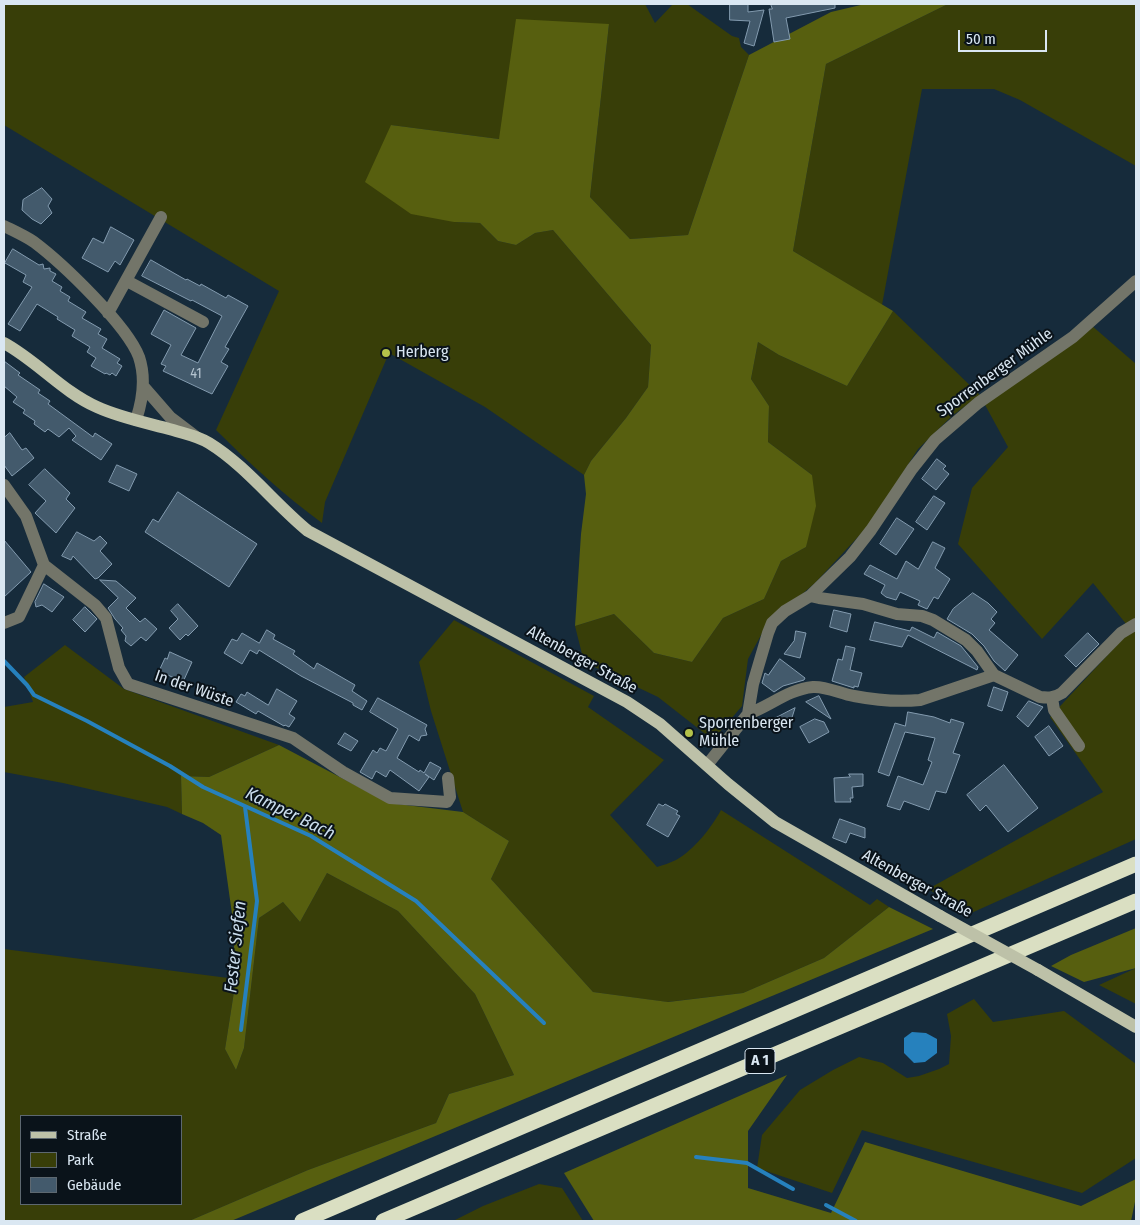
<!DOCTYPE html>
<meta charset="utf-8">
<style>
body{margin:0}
#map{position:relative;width:1140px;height:1225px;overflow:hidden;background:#162b3b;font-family:"Fira Sans Condensed",sans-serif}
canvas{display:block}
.frame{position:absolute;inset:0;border:5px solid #dae7f2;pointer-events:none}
.legend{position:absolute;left:20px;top:1115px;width:162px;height:90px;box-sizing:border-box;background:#0a131a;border:1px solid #5d6870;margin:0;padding:6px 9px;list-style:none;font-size:15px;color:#dae7f2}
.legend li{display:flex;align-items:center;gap:10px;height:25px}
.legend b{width:25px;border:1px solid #5d6870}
.scale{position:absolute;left:958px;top:30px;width:89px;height:22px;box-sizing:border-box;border:2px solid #dae7f2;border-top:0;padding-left:6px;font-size:15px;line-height:18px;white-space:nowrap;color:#dae7f2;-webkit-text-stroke:4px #0a131a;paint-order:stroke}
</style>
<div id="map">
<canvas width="1140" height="1225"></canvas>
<div class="frame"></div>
<ul class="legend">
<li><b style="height:6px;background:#bdc1a8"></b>Straße</li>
<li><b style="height:14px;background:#383e08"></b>Park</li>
<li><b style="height:14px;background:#435a6c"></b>Gebäude</li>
</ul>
<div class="scale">50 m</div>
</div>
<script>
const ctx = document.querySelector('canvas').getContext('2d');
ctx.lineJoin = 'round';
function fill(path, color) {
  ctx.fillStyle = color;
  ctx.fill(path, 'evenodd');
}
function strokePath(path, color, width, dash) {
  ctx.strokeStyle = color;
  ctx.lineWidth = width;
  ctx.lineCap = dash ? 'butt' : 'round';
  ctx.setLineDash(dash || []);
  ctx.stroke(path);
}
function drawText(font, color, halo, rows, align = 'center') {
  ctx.font = font + ' "Fira Sans Condensed",sans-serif';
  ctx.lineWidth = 4;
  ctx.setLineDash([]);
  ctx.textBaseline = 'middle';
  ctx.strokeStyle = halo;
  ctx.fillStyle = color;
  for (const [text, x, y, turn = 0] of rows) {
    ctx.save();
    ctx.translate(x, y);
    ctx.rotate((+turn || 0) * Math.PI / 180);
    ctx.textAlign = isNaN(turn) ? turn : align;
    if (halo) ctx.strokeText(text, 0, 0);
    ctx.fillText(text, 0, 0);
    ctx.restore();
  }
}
fill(new Path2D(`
 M4,4H645L655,23L673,4H687L732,36L739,38L741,47L749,55L688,235L630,239L590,197L609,24L499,139L391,125L454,222L480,223L498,241L516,245L535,233L553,230L651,345L648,387L626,418L591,461L584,475L485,407L389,353L325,502L322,523C284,495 250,464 216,430L279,291L4,125Z
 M948,4H1136V166L1020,100L994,89H922L882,305L793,251L826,64Z
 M893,311L980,395L952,416L918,449L870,524L815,583L767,624L748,659L742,706L713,740L658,697L584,662L575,626L614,614L654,653L692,662L723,618L764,599L781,561L806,547L812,475L768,442L769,406L751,379L758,342L779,355L847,386Z
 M1091,325L1136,364V839L969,914L928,889L1103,792L1050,717L1131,630L1093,583L1042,639L958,544L972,488L1008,447L984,403Z
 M454,620L594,696L588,707L664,760L610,815L657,867C663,865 670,863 676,860C694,850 712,827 721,810L870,905L877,899L889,907L824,958L743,993L667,1002L593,992L491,879L509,841L463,812L431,711L419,662Z
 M65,645L124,689L279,745L209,777L181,776L182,814L167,807L63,783L4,772V707L33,702L24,677Z
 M327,873L398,911L475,994L514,1075L449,1094L436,1123L308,1170L189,1221H4V949L236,979L225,1049L236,1070L244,1048L259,918L283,902L300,922ZM21,1116H181V1204H21Z
 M1136,968V1004L1099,985Z
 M974,999L993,1022L1064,1011L1136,1064V1158L1082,1193L862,1130L832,1193L757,1168L762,1135L800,1090L833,1070L859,1057L883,1063L907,1078L919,1076L939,1069L949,1064L951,1036L947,1014Z
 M539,1184L562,1188L583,1221H453L483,1206Z`), '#383e08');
fill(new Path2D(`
 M865,4H948L826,64L793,251L893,311L847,386L779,355L758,342L751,379L769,406L768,442L812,475L816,506L806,547L781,561L764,599L723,618L692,662L654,653L614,614L575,626L581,534L586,494L584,475L591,461L626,418L648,387L651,345L553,230L535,233L516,245L498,241L480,223L454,222L411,214L365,182L391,125L499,139L516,19L609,24L590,197L630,239L688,235L749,55L831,12Z
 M279,745L389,803L463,812L509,841L491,879L593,992L668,1002L743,993L824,958L889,907L933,929L231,1221H189L308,1170L436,1123L449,1094L514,1075L475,994L398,911L327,873L300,922L283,902L259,918L244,1048L236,1070L225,1049L236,979L232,914L221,835L203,823L182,814L181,776L209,777Z
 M1136,928V968L1084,982L1051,966L1071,955Z
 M787,1075L748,1131V1188L831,1213L865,1142L1081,1206L1136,1179V1197L1131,1221H594L564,1173Z`), '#575f0f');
fill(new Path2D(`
 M912,1032L926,1033L937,1039V1053L925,1062L914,1063L904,1053V1038Z`), '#2681bd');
strokePath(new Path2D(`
 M4,661L27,685L34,695L87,721L170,766L203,787L311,836L416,901L544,1023
 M241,1030L257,901L245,807
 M696,1157L747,1163L793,1189
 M826,1205L856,1221`), '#2681bd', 4);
const building = new Path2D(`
 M730,4H748V12L764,10L754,46L744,43L750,21L730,20Z
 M771,4H835V8L786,18L790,39L774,42L769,9H772Z
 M42,188L52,199L48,206L52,213L41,224L32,219L22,210L23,200Z
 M111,227L134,240L120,265L115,261L108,272L82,258L93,238L103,243Z
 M13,249L39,265L43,264L44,269L50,268V271L56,274L52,281L62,287L60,291L70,297L68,301L86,312L82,318L101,329L98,334L107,339L102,348L120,359L117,363L122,366L116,376L112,373L110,375L106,373L105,374L91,366L96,358L87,352L90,347L72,336L75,330L57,319L58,317L37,304L20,331L8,324L32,287L23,282L26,275L5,263Z
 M151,260L186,280L187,279L200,286L201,284L226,298L228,295L248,306L225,347L229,349L221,362L228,366L212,394L163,371L166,366L161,364L171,345L151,334L164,310L196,328L181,355L198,363L222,316L192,300L191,301L142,276Z
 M4,361L20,373L18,375L40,390L38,393L50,401L48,404L93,437L95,433L112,444L101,460L72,440L76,436L69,428L59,437L48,429L45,432L34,424L35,421L23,413L25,410L13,402L17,397L4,386Z
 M10,433L22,450L26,448L34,458L12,476L4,465V438Z
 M937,459L946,466L943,469L949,474L936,490L922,479Z
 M117,465L137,474L129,491L109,482Z
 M45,469L70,493L66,499L75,508L56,533L35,513L46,501L29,485Z
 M178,492L257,544L229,587L145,532L153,519L158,522Z
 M934,496L945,503L927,530L916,522Z
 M897,518L914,529L896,555L880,544Z
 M77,532L94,541L100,536L107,543L100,551L112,564L98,578L95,579L73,556L71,560L62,556Z
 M4,540L31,572L4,597Z
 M933,542L945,548L935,568L950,579L938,599L934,597L927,609L918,605L920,601L900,592L896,600L886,597L881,593L885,585L864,574L870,565L897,579L906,561L918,569Z
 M100,580L116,581L136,598L126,608L140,622L145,618L157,629L146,641L141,637L131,646L125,641L126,636L121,630L123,628L115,619L108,608L118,598Z
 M44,584L64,597L52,612L42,605L36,607L35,602Z
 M973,593L988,603L997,612L991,619L995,623L989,630L1018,655L1005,671L994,661L984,646L972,634L947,619L953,609Z
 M178,604L198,626L188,636L186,634L180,640L169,628L178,619L171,611Z
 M85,607L97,619L85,632L73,620Z
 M834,610L851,614L847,632L830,627Z
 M875,622L910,631L912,627L934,638L937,632L961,646L978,667L977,670L908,635L902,647L870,640Z
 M267,630L275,635L273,639L295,651L293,654L314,669L317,663L355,685L352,691L367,701L362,710L353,705V703L301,676L259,650L257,654L250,650L242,664L224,653L232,639L237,641L242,633L259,643Z
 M796,631L806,633L800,658L784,654L794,641Z
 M1088,633L1099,644L1076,667L1065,656Z
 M846,646L855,648L850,670L862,673L858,687L854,686V688L832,681L838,659L842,660Z
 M170,652L192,662L183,682L159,671L165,658L167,659Z
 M780,659L805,678L804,680L783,686L774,692L762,683L765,673L768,675Z
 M994,687L1008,692L1002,711L988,706Z
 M277,689L297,701L289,714L295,718L289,727L285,725L284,726L258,711L256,714L236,702L241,694L245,696L247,692L268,705Z
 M819,696L831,719L806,702Z
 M378,698L427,725L425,729L427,735L421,736L419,741L409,735L397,758L419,772L420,770L424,773L430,762L441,768L434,780L425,774L429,777L419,791L390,770L386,777L376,771L372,779L360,772L373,750L377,753L380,748L386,751L398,729L370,712Z
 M1029,701L1043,707L1028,727L1017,717Z
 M795,708L789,727L770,721Z
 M908,712L934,717L950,723L951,719L964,723L953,753L960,755L946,793L936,791L929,810L904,801L900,810L887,806L898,776L923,785L932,762L928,760L935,738L905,732L889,776L878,772L895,723L905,726Z
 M815,719L824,722L829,732L809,743L800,727Z
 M1049,726L1063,746L1049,756L1035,737Z
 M345,733L358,741L351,751L338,744Z
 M1004,765L1038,808L1008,832L986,805L980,811L967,795Z
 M849,774H863V786L852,787L853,798H850L851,802H835L834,778L850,777Z
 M659,804L663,806L665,804L678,811L676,814L680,816L668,837L647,825Z
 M840,819L865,828V838L850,833L846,843L833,838Z`);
fill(building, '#435a6c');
strokePath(building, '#839baf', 1);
strokePath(new Path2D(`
 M4,226C14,231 25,236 34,242C62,263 127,325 139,357C146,378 143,399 136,420
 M127,281L203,322
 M108,313L161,217
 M143,386L170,417L195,436
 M4,485L26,516L44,565L95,605L106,618L119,668L128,684L293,738L343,772L390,798L447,802L450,797L448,778
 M810,596L819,598L863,604L897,614L922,616L933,620L966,640L977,651L994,675L1040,697C1049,698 1054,698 1062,693L1121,633L1136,624
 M4,623L19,617L44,565
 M1052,698L1054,710L1079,746
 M748,714C770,706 789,689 813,687C826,686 841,694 854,696C875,700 899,702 920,700L994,675
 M707,765L748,714L753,684L768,633L772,623L785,611L810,596L850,557L871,530L912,469L935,440L978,403L1073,337L1136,281`), '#737569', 12);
strokePath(new Path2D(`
 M4,343C37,361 63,392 97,407C121,418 148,423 173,430C186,434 198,436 209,443C245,465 275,504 308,531L627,702L660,724L728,784L775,822L940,916
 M1038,970L1136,1027`), '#bdc1a8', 12);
strokePath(new Path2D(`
 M302,1221L1136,864
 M383,1221L1136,901`), '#dadfc2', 15);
strokePath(new Path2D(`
 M940,916L1038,970`), '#bdc1a8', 12);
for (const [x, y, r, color] of [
 [386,353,5,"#b4c24a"],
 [689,733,5,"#b4c24a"]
]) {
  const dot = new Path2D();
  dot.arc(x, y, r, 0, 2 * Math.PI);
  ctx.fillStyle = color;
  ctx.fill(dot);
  strokePath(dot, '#0a131a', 2);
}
drawText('14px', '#b4c4d0', null, [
 ["41",196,374]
]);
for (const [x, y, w] of [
 [760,1061,30]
]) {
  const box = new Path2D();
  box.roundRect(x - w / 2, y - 12.5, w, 25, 4);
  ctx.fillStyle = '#0a131a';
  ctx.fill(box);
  strokePath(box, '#dae7f2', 1);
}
drawText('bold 15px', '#dae7f2', null, [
 ["A 1",760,1061]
]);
drawText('16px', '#dae7f2', '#0a131a', [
 ["Herberg",396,353],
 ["Sporrenberger",699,724],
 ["Mühle",699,742]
], 'left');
drawText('16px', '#dae7f2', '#0a131a', [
 ["Sporrenberger Mühle",995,373,-36],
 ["Altenberger Straße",582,660,29],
 ["In der Wüste",194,689,19],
 ["Altenberger Straße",917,884,29]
]);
drawText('italic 18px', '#cadded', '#0a131a', [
 ["Kamper Bach",290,814,26],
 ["Fester Siefen",236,947,-84]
]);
</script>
